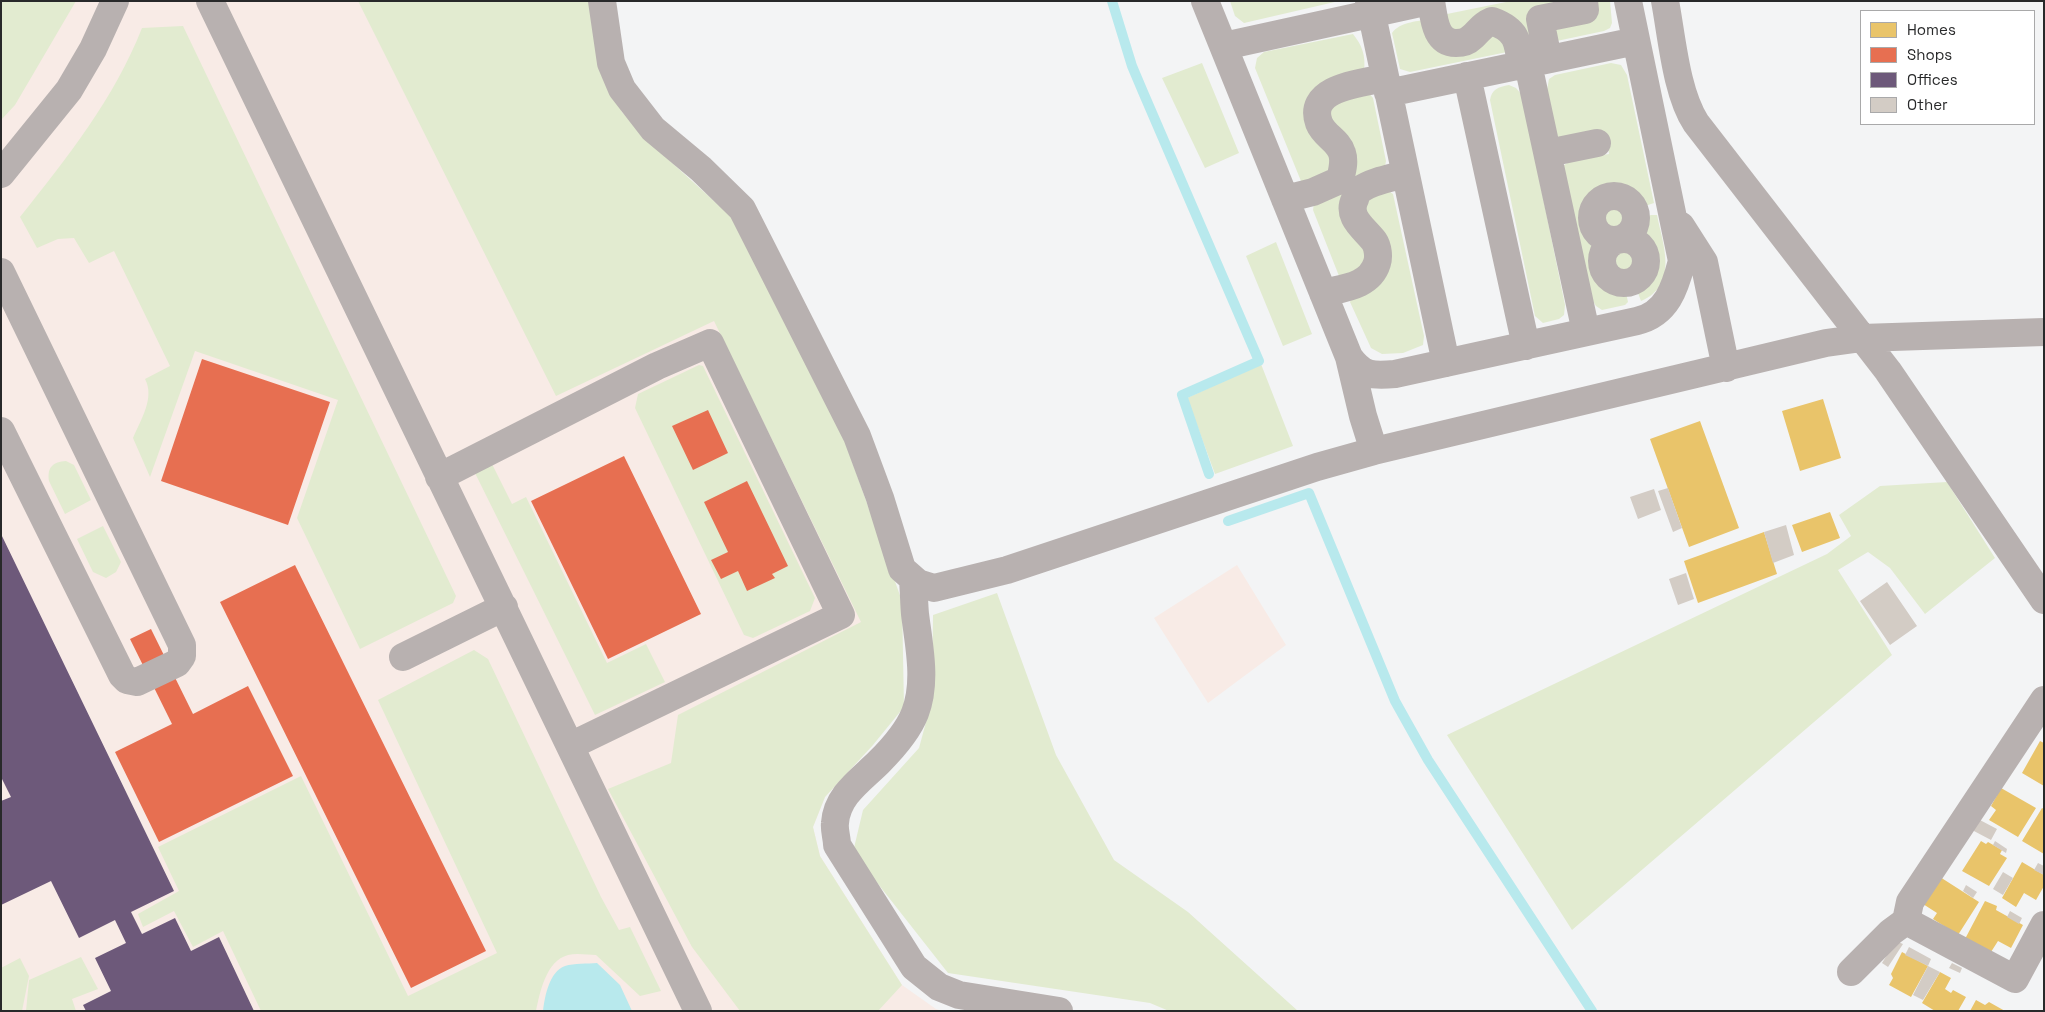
<!DOCTYPE html>
<style>
body{margin:0}
#map{position:relative;width:2045px;height:1012px;overflow:hidden;background:#f3f4f5;font-family:"Space Grotesk",sans-serif}
canvas{display:block}
.frame{position:absolute;inset:0;border:2px solid #28292a;pointer-events:none}
.legend{position:absolute;left:1860px;top:10px;width:175px;height:115px;box-sizing:border-box;background:#fff;border:1px solid #a9a9aa;margin:0;padding:6px 9px;list-style:none;font-size:15px;color:#28292a}
.legend li{display:flex;align-items:center;gap:10px;height:25px}
.legend b{width:25px;border:1px solid #a9a9aa}
</style>
<div id="map">
<canvas width="2045" height="1012"></canvas>
<div class="frame"></div>
<ul class="legend">
<li><b style="height:14px;background:#e9c46a"></b>Homes</li>
<li><b style="height:14px;background:#e76f51"></b>Shops</li>
<li><b style="height:14px;background:#6d597a"></b>Offices</li>
<li><b style="height:14px;background:#d3ccc5"></b>Other</li>
</ul>
</div>
<script>
const ctx = document.querySelector('canvas').getContext('2d');
ctx.lineJoin = 'round';
function fill(path, color) {
  ctx.fillStyle = color;
  ctx.fill(path, 'evenodd');
}
function strokePath(path, color, width, dash) {
  ctx.strokeStyle = color;
  ctx.lineWidth = width;
  ctx.lineCap = dash ? 'butt' : 'round';
  ctx.setLineDash(dash || []);
  ctx.stroke(path);
}
fill(new Path2D(`
 M1,1H591L603,73L622,112L649,142L844,439L873,745L825,797L813,827L820,856L902,985L936,1009L942,1011H1Z
 M1237,565L1286,645L1208,703L1154,618Z`), '#f8ebe6');
fill(new Path2D(`
 M1,1H76L15,105L1,120Z
 M358,1H591L603,73L622,112L649,142L735,220L844,439L902,601L904,707L873,745L825,797L813,827L820,856L902,985L878,1011H740L692,947L608,789L671,763L678,715L861,622L714,321L556,396Z
 M1230,1H1339L1244,23L1235,16Z
 M1511,1H1578L1539,44L1519,32L1456,41L1442,15Z
 M1590,1H1610L1612,23L1610,28L1604,31L1552,42L1547,24Z
 M1428,19L1435,35L1489,27L1512,51L1410,72L1400,69L1392,33C1400,22 1415,22 1428,19Z
 M183,26L456,596L453,603L360,649L297,518L338,400L195,351L150,477L133,438C141,419 155,398 145,379L170,366L114,251L89,263L74,238L58,239L37,248L20,217C67,158 114,99 142,28Z
 M1353,34C1362,45 1366,56 1364,71L1325,86L1334,172L1303,186L1255,68L1257,58L1264,52Z
 M1202,63L1239,153L1205,168L1162,78Z
 M1611,63L1621,65L1627,75L1654,203L1639,208C1610,160 1560,222 1603,244C1585,263 1602,288 1625,288L1628,302L1625,305L1602,310L1596,306L1593,301L1563,166L1571,160L1609,154L1606,132L1561,141L1557,135L1547,90L1549,79L1555,75Z
 M1509,85L1516,88L1522,95L1565,305L1564,315L1559,319L1543,323L1535,316L1490,100C1492,89 1498,87 1509,85Z
 M1366,90L1373,98L1386,161L1384,171L1365,178L1363,242L1369,269L1339,276L1313,210L1314,203L1336,195L1328,107Z
 M1386,189L1393,194L1424,336L1423,345L1403,353L1382,354L1371,348L1350,302L1377,234L1362,201Z
 M1595 218a19 19 0 1 1 38 0a19 19 0 1 1-38 0Z
 M1651,215H1657C1663,245 1679,285 1641,301L1635,285C1655,271 1654,257 1641,239L1634,237L1638,234L1641,219Z
 M1276,242L1312,334L1283,346L1246,256Z
 M1605 261a19 19 0 1 1 38 0a19 19 0 1 1-38 0Z
 M1261,364L1293,446L1215,474L1187,398Z
 M699,365L703,366L815,598L810,611L753,638L744,635L635,408L638,394Z
 M66,461L74,465L91,500L65,514L49,481C47,467 53,462 66,461Z
 M492,464L512,504L526,497L607,663L646,644L665,682L595,715L475,473Z
 M1947,482L1995,558L1925,614L1890,568L1868,552L1838,570L1892,655L1572,930L1447,735L1827,554L1851,536L1839,515L1880,486Z
 M103,526L121,562L116,572L106,578L93,572L77,539Z
 M997,593L1056,755L1114,860L1188,912L1298,1011H1169L1150,1003L948,973L853,852L863,810L919,748L932,700L933,615Z
 M474,650L488,659L601,897L619,930L630,927L661,991L640,996L596,955C588,955 577,953 568,955C546,961 540,992 536,1011H261L223,931L193,947L174,911L143,927L138,914L179,891L158,847L301,776L408,996L497,953L378,700Z
 M81,957L98,989L72,999L76,1011H26L29,980Z
 M20,958L29,976L22,1011H1V968Z`), '#e2ebd0');
fill(new Path2D(`
 M597,963L620,985L632,1011H543C545,996 549,972 565,966C574,963 588,964 597,963Z`), '#b8e9ed');
fill(new Path2D(`
 M1823,399L1841,458L1800,471L1782,411Z
 M1700,421L1739,528L1689,547L1650,439Z
 M1830,512L1840,538L1802,552L1792,525Z
 M1764,532L1777,574L1698,603L1684,561Z
 M2040,741L2044,743V786L2022,773Z
 M2001,788L2036,808L2018,837L1989,820L1996,810L1991,806Z
 M2042,808L2044,809V854L2022,841Z
 M1981,841L1986,844L1988,842L2002,850L2000,854L2007,858L1989,886L1962,871Z
 M2022,862L2044,875V886L2036,900L2024,893L2016,907L2002,898Z
 M1940,877L1979,902L1958,935L1933,919L1937,913L1923,904Z
 M1985,901L1997,906L1996,910L2023,925L2011,948L1998,941L1991,952L1965,939Z
 M1902,952L1928,966L1911,997L1889,985L1893,978L1891,974Z
 M1940,972L1951,978L1945,989L1951,993L1953,990L1966,997L1958,1011H1935L1922,1003Z
 M1976,1000L1985,1005L1989,1002L2005,1011H1970Z`), '#e9c46a');
fill(new Path2D(`
 M202,359L330,402L288,525L161,481Z
 M708,410L728,453L693,470L672,426Z
 M624,456L701,614L608,659L531,501Z
 M747,481L788,566L772,574L775,578L747,591L738,571L721,579L711,560L728,552L704,502Z
 M295,565L486,951L411,988L220,602Z
 M151,629L193,714L248,686L293,776L159,842L115,752L172,724L130,639Z`), '#e76f51');
fill(new Path2D(`
 M1,534L174,891L131,912L142,934L175,918L191,951L219,937L254,1011H86L83,1005L111,991L95,958L126,943L115,920L79,938L51,881L1,905V801L11,797L1,777Z`), '#6d597a');
strokePath(new Path2D(`
 M1112,1L1132,66L1143,92L1259,361L1182,395L1209,474
 M1228,521L1309,493L1395,701L1428,760L1592,1011`), '#b8e9ed', 10);
fill(new Path2D(`
 M1668,488L1682,528L1673,532L1658,491Z
 M1654,489L1661,510L1638,519L1630,497Z
 M1786,525L1794,555L1773,563L1764,532Z
 M1686,573L1694,599L1678,605L1669,579Z
 M1887,582L1917,626L1890,645L1860,601Z
 M1978,819L1997,829L1991,840L1972,830Z
 M1995,841L2007,849L2006,853L1993,845Z
 M2038,863L2044,866V875L2034,870Z
 M2003,872L2013,878L2003,895L1993,889Z
 M1966,885L1977,892L1973,898L1963,891Z
 M2010,911L2022,918L2019,924L2007,917Z
 M1896,941L1903,944L1888,967L1882,963Z
 M1909,947L1931,959L1928,966L1905,955Z
 M1952,963L1962,968L1960,973L1949,968Z
 M1928,966L1940,972L1923,1000L1913,995Z`), '#d3ccc5');
strokePath(new Path2D(`
 M210,1L698,1011
 M602,1L611,63L622,89L653,129L701,169L742,209L857,436L880,498L902,569L918,583L934,588L1007,570L1317,467L1374,451L1826,343L1862,338L2044,332
 M1205,1L1349,357C1363,376 1372,376 1395,374L1637,321C1667,314 1675,288 1682,261L1628,1
 M1369,1L1446,363
 M1431,1C1434,18 1435,43 1456,43C1461,43 1467,42 1471,38C1479,32 1480,26 1492,21C1517,30 1518,41 1521,65
 M1665,1C1672,38 1676,92 1696,123L1888,371L2044,600
 M1224,46L1429,1
 M1548,59L1540,19L1585,10L1584,1
 M1528,64L1586,332
 M1467,76L1526,346
 M1388,93L1636,41
 M1548,153L1597,143
 M1,174L69,90L93,49L115,1
 M1592 218a22 22 0 1 1 44 0a22 22 0 1 1-44 0Z
 M1285,199L1313,192L1340,180C1342,171 1345,162 1342,153C1338,140 1324,136 1319,123C1306,87 1363,83 1385,78
 M1681,226L1704,262L1726,368
 M1602 261a22 22 0 1 1 44 0a22 22 0 1 1-44 0Z
 M1,272L182,645V656L177,663L137,682L127,680L122,675L1,431
 M1323,293C1344,288 1370,286 1377,263C1379,257 1378,247 1374,241C1364,228 1346,217 1355,199C1356,195 1358,191 1361,189C1373,181 1391,178 1405,174
 M1349,357L1363,416L1374,451
 M439,477L657,366L710,343L841,615L570,746
 M913,580C914,591 914,603 915,614C919,646 927,682 915,713C908,731 892,749 879,762C861,780 837,795 835,823C834,830 837,838 837,845L914,967L939,987L959,995L1059,1011
 M403,657L504,607
 M2044,700L1910,902L1906,921L2015,979L2044,925
 M1851,972L1891,932L1906,921`), '#b8b1b0', 28);
</script>
